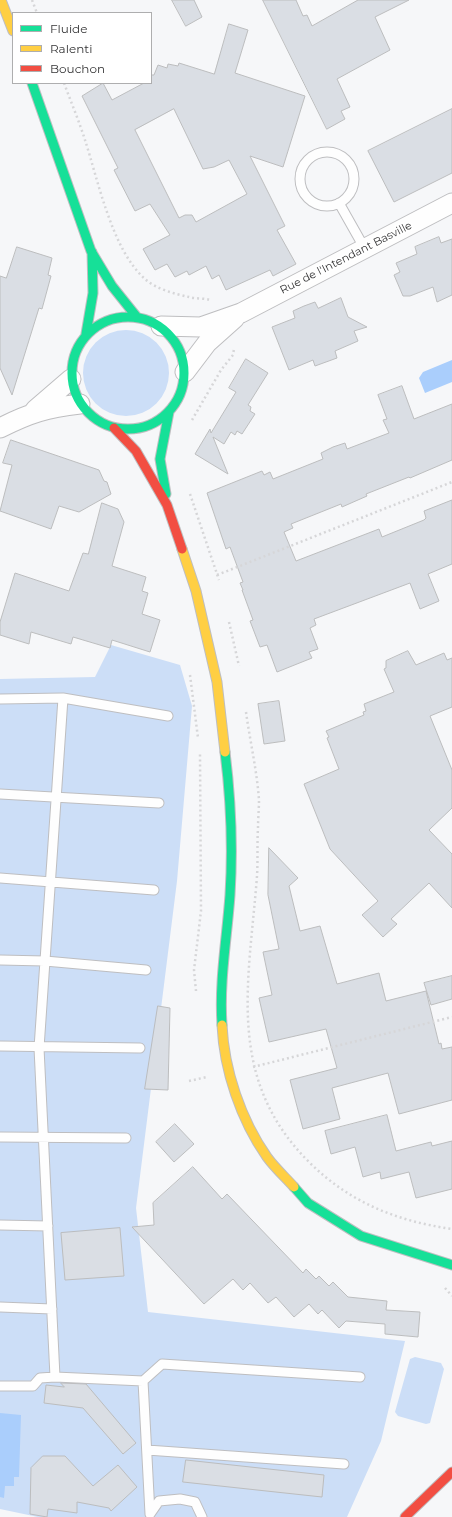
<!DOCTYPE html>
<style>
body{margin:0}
#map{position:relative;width:452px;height:1517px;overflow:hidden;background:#f6f7f9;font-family:Montserrat,sans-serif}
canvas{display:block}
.legend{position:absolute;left:12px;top:12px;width:140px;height:72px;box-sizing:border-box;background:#fff;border:1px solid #aeaeaf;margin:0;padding:5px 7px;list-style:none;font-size:12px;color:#353536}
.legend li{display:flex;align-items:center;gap:8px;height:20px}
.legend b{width:20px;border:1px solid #aeaeaf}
</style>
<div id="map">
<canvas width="452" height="1517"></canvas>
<ul class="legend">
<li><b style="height:5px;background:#16e098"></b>Fluide</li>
<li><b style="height:5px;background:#ffcf43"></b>Ralenti</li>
<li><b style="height:5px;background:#f24e42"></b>Bouchon</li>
</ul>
</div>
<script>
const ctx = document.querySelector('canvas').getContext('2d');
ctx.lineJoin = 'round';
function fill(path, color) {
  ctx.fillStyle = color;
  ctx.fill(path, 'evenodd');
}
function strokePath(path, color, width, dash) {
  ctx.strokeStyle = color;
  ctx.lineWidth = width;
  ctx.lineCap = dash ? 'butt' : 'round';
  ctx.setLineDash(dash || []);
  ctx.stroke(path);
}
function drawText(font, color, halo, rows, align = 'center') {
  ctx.font = font + ' Montserrat,sans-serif';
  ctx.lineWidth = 4;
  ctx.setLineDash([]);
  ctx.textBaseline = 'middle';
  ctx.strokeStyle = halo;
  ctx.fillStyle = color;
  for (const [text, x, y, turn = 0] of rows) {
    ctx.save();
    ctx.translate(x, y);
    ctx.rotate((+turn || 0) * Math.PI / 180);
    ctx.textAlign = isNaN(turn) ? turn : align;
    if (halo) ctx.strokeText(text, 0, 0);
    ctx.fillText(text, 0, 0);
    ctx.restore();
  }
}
fill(new Path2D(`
 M83 373a43 43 0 1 1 86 0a43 43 0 1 1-86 0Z
 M111,645L180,665L192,706L177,881L136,1208L148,1312L405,1341L381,1441L347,1517H38L0,1509V679L95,677Z
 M415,1357L441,1363L444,1369L430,1423L426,1424L398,1416L395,1412L410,1359Z`), '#ccdef7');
fill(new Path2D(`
 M452,360V382L425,393L419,378L423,372Z
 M0,1413L21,1415L19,1477H14V1486H5L4,1498L0,1497Z`), '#aacefc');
const building = new Path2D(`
 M172,0H194L202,17L186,26Z
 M263,0H296L303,16L307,15L312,26L358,0H409L375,17L390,50L337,79L350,107L341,111L345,119L327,129Z
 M229,24L248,30L235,73L305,96L283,167L250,156L285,226L277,230L296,264L273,276L270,270L226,290L219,275L212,279L206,266L189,275L187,271L175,277L167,264L155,270L143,249L170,235L150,204L135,211L114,170L118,168L82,96L103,83L112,100L144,83H151V75H154L158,65L167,68L168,64L178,66L179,63L214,74ZM174,109L203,169L214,167L229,160L247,194L196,222L192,215H185L179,218L135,130Z
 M452,109V173L394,202L368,151Z
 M439,237L441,243L452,239V295L437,302L433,287L410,296H403L394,275L400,272L396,263L417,254L415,247Z
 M17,247L52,258L48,275L51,276L42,309L39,308L12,395L0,368V276L6,278Z
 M341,298L348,317L367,327L354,331L358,341L335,351L337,358L315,366L313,360L289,370L272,327L295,318L293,311L304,306L315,302L318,308Z
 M246,359L268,373L248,405L251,407L250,411L255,414L242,434L237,431L235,435L231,432L224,444L213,437L228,474L195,454L210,429L211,433L236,392L229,388Z
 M402,386L414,419L452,404V460L410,478L409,477L366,494L367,496L342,507L341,504L291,524L293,528L284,532L296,561L379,529L382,537L424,520L426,518L424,511L452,500V564L428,574L439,601L420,609L410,583L314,619L316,625L310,628L318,649L309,652L312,658L277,672L267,645L260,647L250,621L253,620L242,590H243L240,583L243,582L230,547L226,549L207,493L262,471L264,475L270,472L273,479L323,459L321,453L333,447L345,443L347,449L389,433L383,420L387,419L378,395Z
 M11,440L99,470L104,481L107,482L111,494L79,512L59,506L51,529L0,511L12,465L3,463Z
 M102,503L118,509L124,522L112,566L146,577L142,591L148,593L142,614L160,620L150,652L112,640L110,648L73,637L71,644L31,632L29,644L0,635V622L15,573L69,591L83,553L88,554Z
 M408,651L416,665L444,653L447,660L452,658V707L430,716L452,770V808L429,830L452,854V908L429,883L391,919L397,924L383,937L362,915L378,901L330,849L304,784L339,769L327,738L329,737L326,731L364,715L363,712L366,711L364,704L394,692L384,669L386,668V661Z
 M279,701L285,741L264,744L258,704Z
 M269,848L298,878L289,886L300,931L320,926L337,984L379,973L386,1001L426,991L439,1044L441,1043L442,1049L452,1047V1100L399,1114L388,1073L332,1088L340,1119L303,1129L290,1080L337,1068L326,1029L269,1042L259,998L272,995L263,952L279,949L268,895Z
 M452,976V999L431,1005L424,983Z
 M158,1006L170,1008L168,1090L145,1089Z
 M387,1115L396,1151L431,1142L432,1146L452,1141V1189L416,1198L409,1172L381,1179L380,1172L363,1177L355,1147L331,1154L325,1131Z
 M175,1124L194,1144L174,1162L156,1142Z
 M193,1167L222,1199L227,1194L303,1273L306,1269L316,1279L319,1276L329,1286L333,1282L348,1297L387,1301L386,1310L420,1312L418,1337L385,1334V1324L346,1321L339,1328L322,1310L318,1314L309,1304L294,1317L276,1297L268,1303L250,1283L243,1290L233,1279L204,1304L132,1227L154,1225L153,1203Z
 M120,1228L124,1276L65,1280L61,1233Z
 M61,1383L86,1384L136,1443L123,1454L83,1408L44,1403L46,1385L64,1387Z
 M43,1456H65L93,1486L118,1465L137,1487L111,1511L109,1508L77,1502V1513L48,1509L47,1517L30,1514L31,1468Z
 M186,1460L324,1475L322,1497L183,1482Z`);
fill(building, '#dadee4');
strokePath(building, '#bcbdbe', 1);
const lane = new Path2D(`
 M300 179a27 27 0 1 1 54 0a27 27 0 1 1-54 0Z
 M339,203L365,249
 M63,698L39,1048L55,1377L143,1381L150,1514
 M0,699L63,698L168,716
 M0,794L159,803
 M0,878L154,890
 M0,960L45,961L146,970
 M0,1046L140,1048
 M0,1137L126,1138
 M0,1225L48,1226
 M0,1307L52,1309
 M143,1381L162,1364L360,1377
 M0,1386H33L40,1378L55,1377
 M147,1450L344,1464
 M150,1514L159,1501L180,1499L195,1502L202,1517`);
const street = new Path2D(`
 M161,326L201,327L241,313L452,203
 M185,372L207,343L235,318
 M35,410L71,379
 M0,428C30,413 46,408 80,404`);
const fast = new Path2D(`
 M32,83L91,251L112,286L136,316
 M72 373a56 56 0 1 1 112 0a56 56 0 1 1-112 0Z
 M86,334L93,293L92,252
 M166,494L160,459L169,412
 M222,1025C219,981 227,938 230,895C233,847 231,800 225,752
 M294,1187L308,1203L361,1236L452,1265`);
const slow = new Path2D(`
 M1,0L13,31
 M182,549L196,591L217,682L225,752
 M222,1025C224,1070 241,1120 267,1157C275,1168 285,1177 294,1187`);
const jam = new Path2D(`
 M114,428L136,451L167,505L182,549
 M405,1517L452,1472`);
strokePath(lane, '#bebec0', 11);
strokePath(street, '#bebec0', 21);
strokePath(fast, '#bebec0', 11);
strokePath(slow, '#bebec0', 11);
strokePath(jam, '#bebec0', 11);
strokePath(new Path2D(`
 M32,0L37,13
 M64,83C71,102 79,121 85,140C98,180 112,250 145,279C156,289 175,294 189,297C196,299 204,298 210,300
 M192,420L221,370L233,355L234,349
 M190,494L219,580
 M217,575L452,482
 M229,622L239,666
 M190,675L198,738
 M246,712C250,741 257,771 259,800C259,809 258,819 258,828C257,844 258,860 257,876C249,982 225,1078 309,1162C349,1202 396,1221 452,1229
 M196,991L194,970L201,911L200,753
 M253,1067L452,1017
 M189,1081L207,1077
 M445,1288L452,1296`), '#d6d6d8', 2.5, [2, 3]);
strokePath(lane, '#fefefe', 9);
strokePath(street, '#fefefe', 19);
strokePath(fast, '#16e098', 9);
strokePath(slow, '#ffcf43', 9);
strokePath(jam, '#f24e42', 9);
drawText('11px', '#353536', '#fff', [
 ["Rue de l'Intendant Basville",346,258,-27]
]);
</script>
